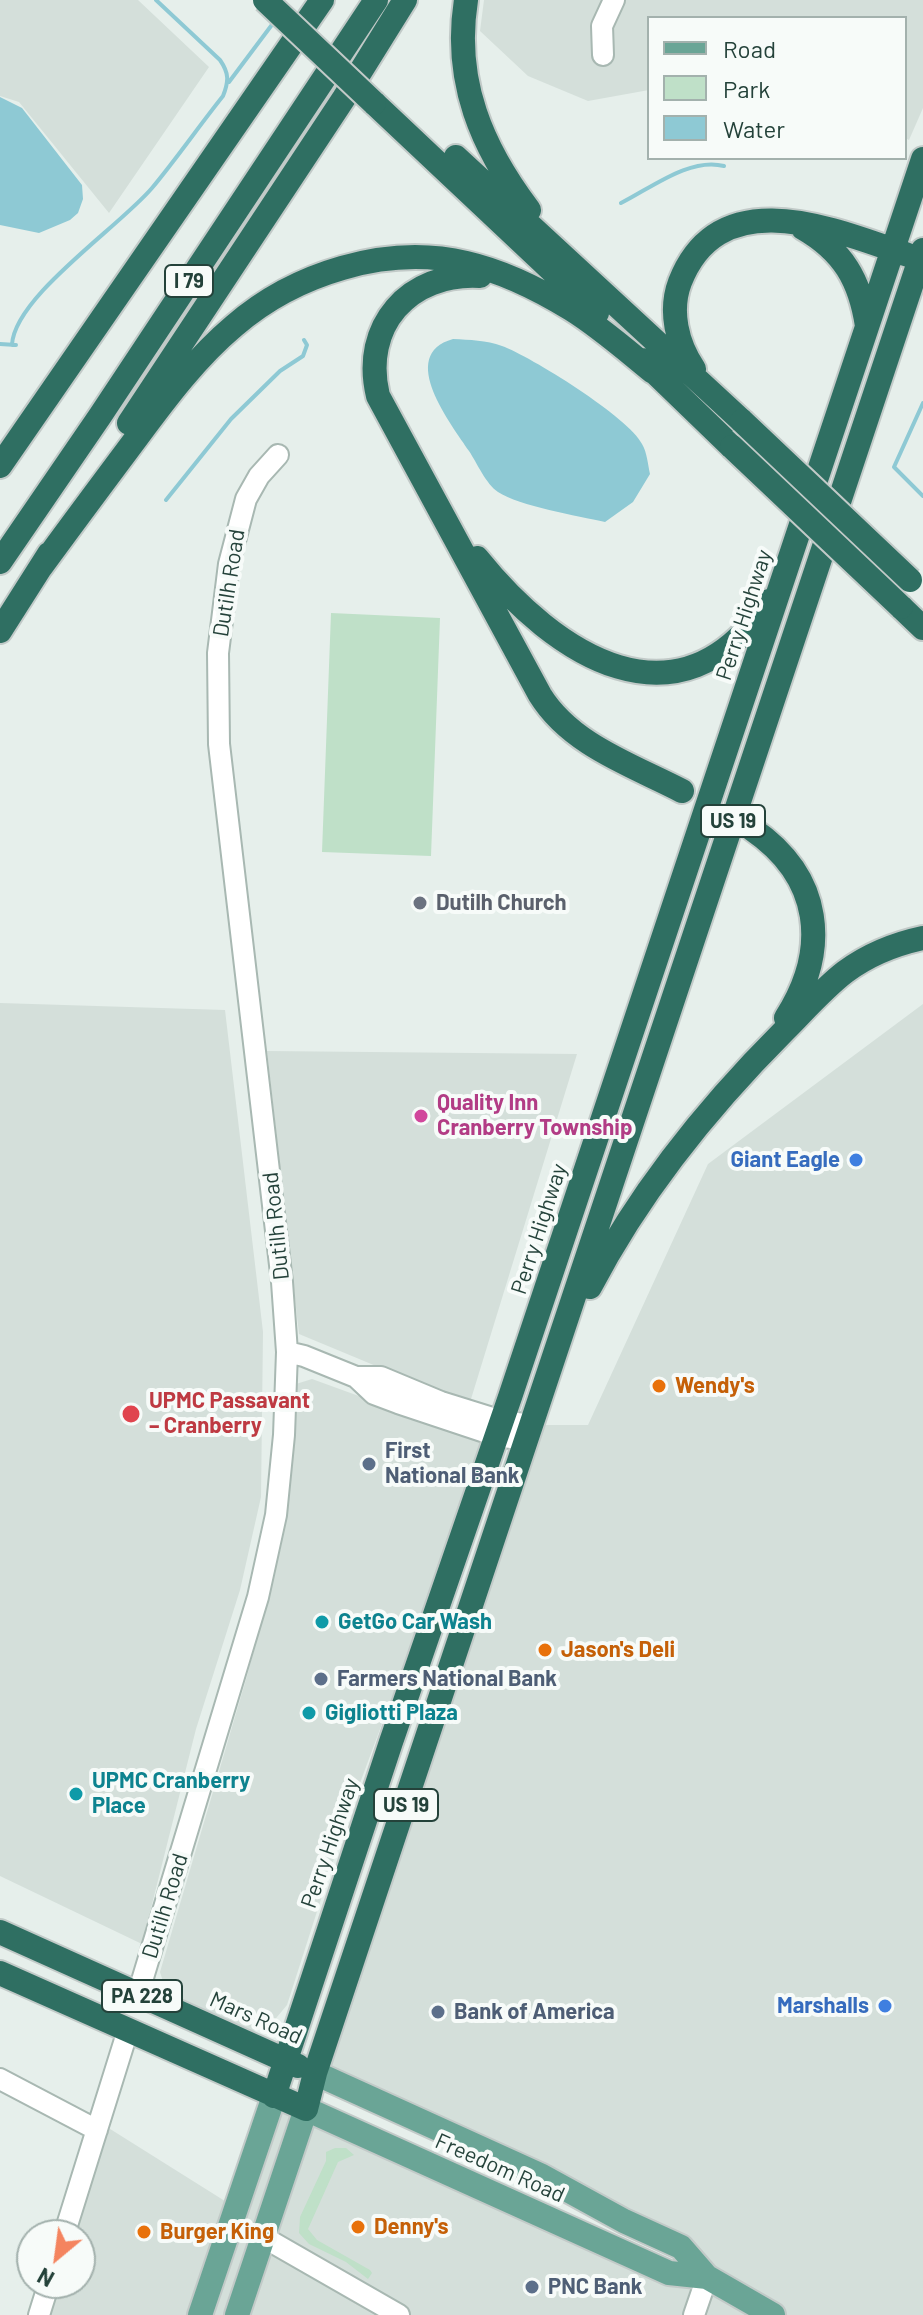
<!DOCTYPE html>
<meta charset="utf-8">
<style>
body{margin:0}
#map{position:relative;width:923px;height:2315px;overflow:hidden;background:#e6efeb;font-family:Barlow,sans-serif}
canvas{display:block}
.legend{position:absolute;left:647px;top:16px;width:260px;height:144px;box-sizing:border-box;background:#f7fbf9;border:2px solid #a3b1ad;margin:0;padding:10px 14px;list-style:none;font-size:24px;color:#24423a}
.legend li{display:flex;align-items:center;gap:16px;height:40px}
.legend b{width:40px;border:2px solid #a3b1ad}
.north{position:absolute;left:16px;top:2219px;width:80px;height:80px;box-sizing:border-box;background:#f7fbf9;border:2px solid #a3b1ad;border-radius:50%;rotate:209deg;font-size:22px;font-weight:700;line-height:32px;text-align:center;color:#24423a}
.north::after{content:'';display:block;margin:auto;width:28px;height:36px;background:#f4845f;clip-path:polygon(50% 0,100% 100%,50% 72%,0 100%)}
</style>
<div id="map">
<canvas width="923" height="2315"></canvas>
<ul class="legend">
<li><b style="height:10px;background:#6aa596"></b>Road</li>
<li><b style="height:22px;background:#bfe0c8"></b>Park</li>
<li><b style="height:22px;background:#8ec9d4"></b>Water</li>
</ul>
<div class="north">N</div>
</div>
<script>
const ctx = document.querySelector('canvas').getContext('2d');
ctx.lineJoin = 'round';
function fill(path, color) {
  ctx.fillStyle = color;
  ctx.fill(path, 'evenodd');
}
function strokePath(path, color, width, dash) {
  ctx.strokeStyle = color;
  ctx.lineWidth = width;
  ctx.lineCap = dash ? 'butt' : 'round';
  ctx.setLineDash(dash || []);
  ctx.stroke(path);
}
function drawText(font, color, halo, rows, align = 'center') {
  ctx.font = font + ' Barlow,sans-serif';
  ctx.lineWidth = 8;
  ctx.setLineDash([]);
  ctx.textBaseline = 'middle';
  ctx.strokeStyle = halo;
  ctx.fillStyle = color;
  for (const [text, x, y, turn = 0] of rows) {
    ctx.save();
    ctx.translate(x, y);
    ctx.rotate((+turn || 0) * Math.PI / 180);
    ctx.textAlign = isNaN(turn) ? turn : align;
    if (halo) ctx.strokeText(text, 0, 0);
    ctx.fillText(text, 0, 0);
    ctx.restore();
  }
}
fill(new Path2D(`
 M0,0H138L209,67L109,213L19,102L0,96Z
 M484,0H923V108L909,140L905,138V18H649V90L588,101L528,76L480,31Z
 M0,1003L225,1010L263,1332L261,1497L240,1590L196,1729L142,1944L0,1876Z
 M923,1004V2315H39L49,2283H80V2235H64L99,2122L236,2208L274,2096L707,2276L681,2247L315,2073L531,1425H588L708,1164Z
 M267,1051L577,1054L471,1399L453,1398L299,1334Z
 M312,1379L480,1440V1460L347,1818L287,2005L272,2023L251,2032L167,1994L160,1972L247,1676L281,1547L290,1486L296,1384Z`), '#d4dfda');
fill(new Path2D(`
 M331,613L440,618L431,856L322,852Z
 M335,2148H346L354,2155L338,2162L308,2229L317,2240L370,2270L372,2273L368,2279L346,2262L309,2244L299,2233L300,2217L326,2161V2152Z`), '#bfe0c8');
fill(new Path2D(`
 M0,97L22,108L82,185L83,199L78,213L70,220L39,233L0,225Z
 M453,339C470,340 486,340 502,346C530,356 630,418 642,444C647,452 648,465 650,474L633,502L605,522C578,516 519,506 498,492C486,484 477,463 469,451C452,425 396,355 453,339Z`), '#8ec9d4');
strokePath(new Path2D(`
 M229,82L274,22
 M621,203C651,188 690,157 724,166
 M0,344L16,345
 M12,345C14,297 119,227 152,188C177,158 199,126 223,96C229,81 229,73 220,60L156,0
 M923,403L894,467L923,496
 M166,500L231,419L280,371L303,356L307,345L304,340`), '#8ec9d4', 4);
const minor = new Path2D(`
 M603,55L602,26L614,0
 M287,1352L304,1356L356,1377H381L441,1402L502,1421L531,1425
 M356,1377L374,1394L398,1403L497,1436L526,1440
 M138,1994L258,1597L276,1515L284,1435L287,1352L282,1282L219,744L218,653L229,564L246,499L259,476L278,455
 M0,2079L97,2130
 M64,2235L128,2030
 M263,2237L399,2315
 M39,2315L49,2283
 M694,2315L707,2277`);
const major = new Path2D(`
 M315,2073L542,2176L624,2221L681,2247L707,2277L773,2315
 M200,2315L274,2096
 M237,2315L306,2109L669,2273L707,2277`);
const highway = new Path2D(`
 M466,0C453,81 482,148 529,210
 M374,103L597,313
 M456,157L742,421
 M803,228C843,251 860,280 867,326
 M480,276C409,272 361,326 378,396L540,695C571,745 632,765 682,791
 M642,360L732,447
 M694,369C677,344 669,311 680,282C720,180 835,230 908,255
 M129,423L344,98L405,0
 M0,466L322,0
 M477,558C555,655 679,737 769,601
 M0,562L100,416L376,0
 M41,567C73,523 106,479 138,436C167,397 197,357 234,326C294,274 386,244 466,263C501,271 540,290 571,309C600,327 626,350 653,372
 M901,607L923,628
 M0,631L49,554
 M752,829C822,877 830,949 786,1018
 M590,1287C640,1191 707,1108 784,1031C804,1011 823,989 845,972C868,955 895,944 923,938
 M0,1932L298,2066
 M0,1973L306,2109L315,2073L923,250
 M274,2096L391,1742L510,1397L923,159`);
strokePath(minor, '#a8b8b2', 24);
strokePath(major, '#c2cac8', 28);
strokePath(highway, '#c2cac8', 28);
strokePath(minor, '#fff', 20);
strokePath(major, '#6aa596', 24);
strokePath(highway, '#2f6f62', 24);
const highwayBridge = new Path2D(`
 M265,0L374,103
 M742,421L910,580
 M732,447L901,607`);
strokePath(highwayBridge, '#c2cac8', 28, []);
strokePath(highwayBridge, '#2f6f62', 24);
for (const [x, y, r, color] of [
 [420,903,8,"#6b7280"],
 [421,1116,8,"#d1479c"],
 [856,1160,8,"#3f7fe0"],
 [659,1386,8,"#e8710a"],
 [131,1414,10,"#e0444e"],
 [369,1464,8,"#5c6f8a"],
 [322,1622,8,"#0f9aa8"],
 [545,1650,8,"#e8710a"],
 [321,1679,8,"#5c6f8a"],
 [309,1713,8,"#0f9aa8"],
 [76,1794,8,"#0f9aa8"],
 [885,2006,8,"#3f7fe0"],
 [438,2012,8,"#5c6f8a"],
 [358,2227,8,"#e8710a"],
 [144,2232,8,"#e8710a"],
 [532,2287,8,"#5c6f8a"]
]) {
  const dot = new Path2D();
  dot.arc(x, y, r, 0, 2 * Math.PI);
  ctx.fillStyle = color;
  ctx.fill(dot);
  strokePath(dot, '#f7fbf9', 3);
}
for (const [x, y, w] of [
 [189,281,48],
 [733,821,64],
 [406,1805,64],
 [142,1996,80]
]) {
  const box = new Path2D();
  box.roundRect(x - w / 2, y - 16, w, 32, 6);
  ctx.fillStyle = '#f7fbf9';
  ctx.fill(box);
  strokePath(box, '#24423a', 2);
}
drawText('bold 20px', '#24423a', null, [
 ["I 79",189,281],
 ["US 19",733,821],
 ["US 19",406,1805],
 ["PA 228",142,1996]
]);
drawText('22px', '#24423a', '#f7fbf9', [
 ["Dutilh Road",229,583,-81],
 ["Perry Highway",744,615,-72],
 ["Dutilh Road",276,1226,-96],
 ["Perry Highway",539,1229,-72],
 ["Perry Highway",330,1843,-71],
 ["Dutilh Road",165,1906,-73],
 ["Mars Road",256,2018,24],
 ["Freedom Road",500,2168,24]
]);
drawText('bold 22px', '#5b616d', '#f7fbf9', [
 ["Dutilh Church",436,903]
], 'left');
drawText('bold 22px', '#b23c85', '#f7fbf9', [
 ["Quality Inn",437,1103],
 ["Cranberry Township",437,1128]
], 'left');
drawText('bold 22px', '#366cbe', '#f7fbf9', [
 ["Giant Eagle",840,1160],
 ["Marshalls",869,2006]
], 'right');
drawText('bold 22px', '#c56008', '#f7fbf9', [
 ["Wendy's",675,1386],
 ["Jason's Deli",561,1650],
 ["Denny's",374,2227],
 ["Burger King",160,2232]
], 'left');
drawText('bold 22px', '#be3a42', '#f7fbf9', [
 ["UPMC Passavant",149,1401],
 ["– Cranberry",149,1426]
], 'left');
drawText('bold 22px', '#4e5e75', '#f7fbf9', [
 ["First",385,1451],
 ["National Bank",385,1476],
 ["Farmers National Bank",337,1679],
 ["Bank of America",454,2012],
 ["PNC Bank",548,2287]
], 'left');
drawText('bold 22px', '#0d838f', '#f7fbf9', [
 ["GetGo Car Wash",338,1622],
 ["Gigliotti Plaza",325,1713],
 ["UPMC Cranberry",92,1781],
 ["Place",92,1806]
], 'left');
</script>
